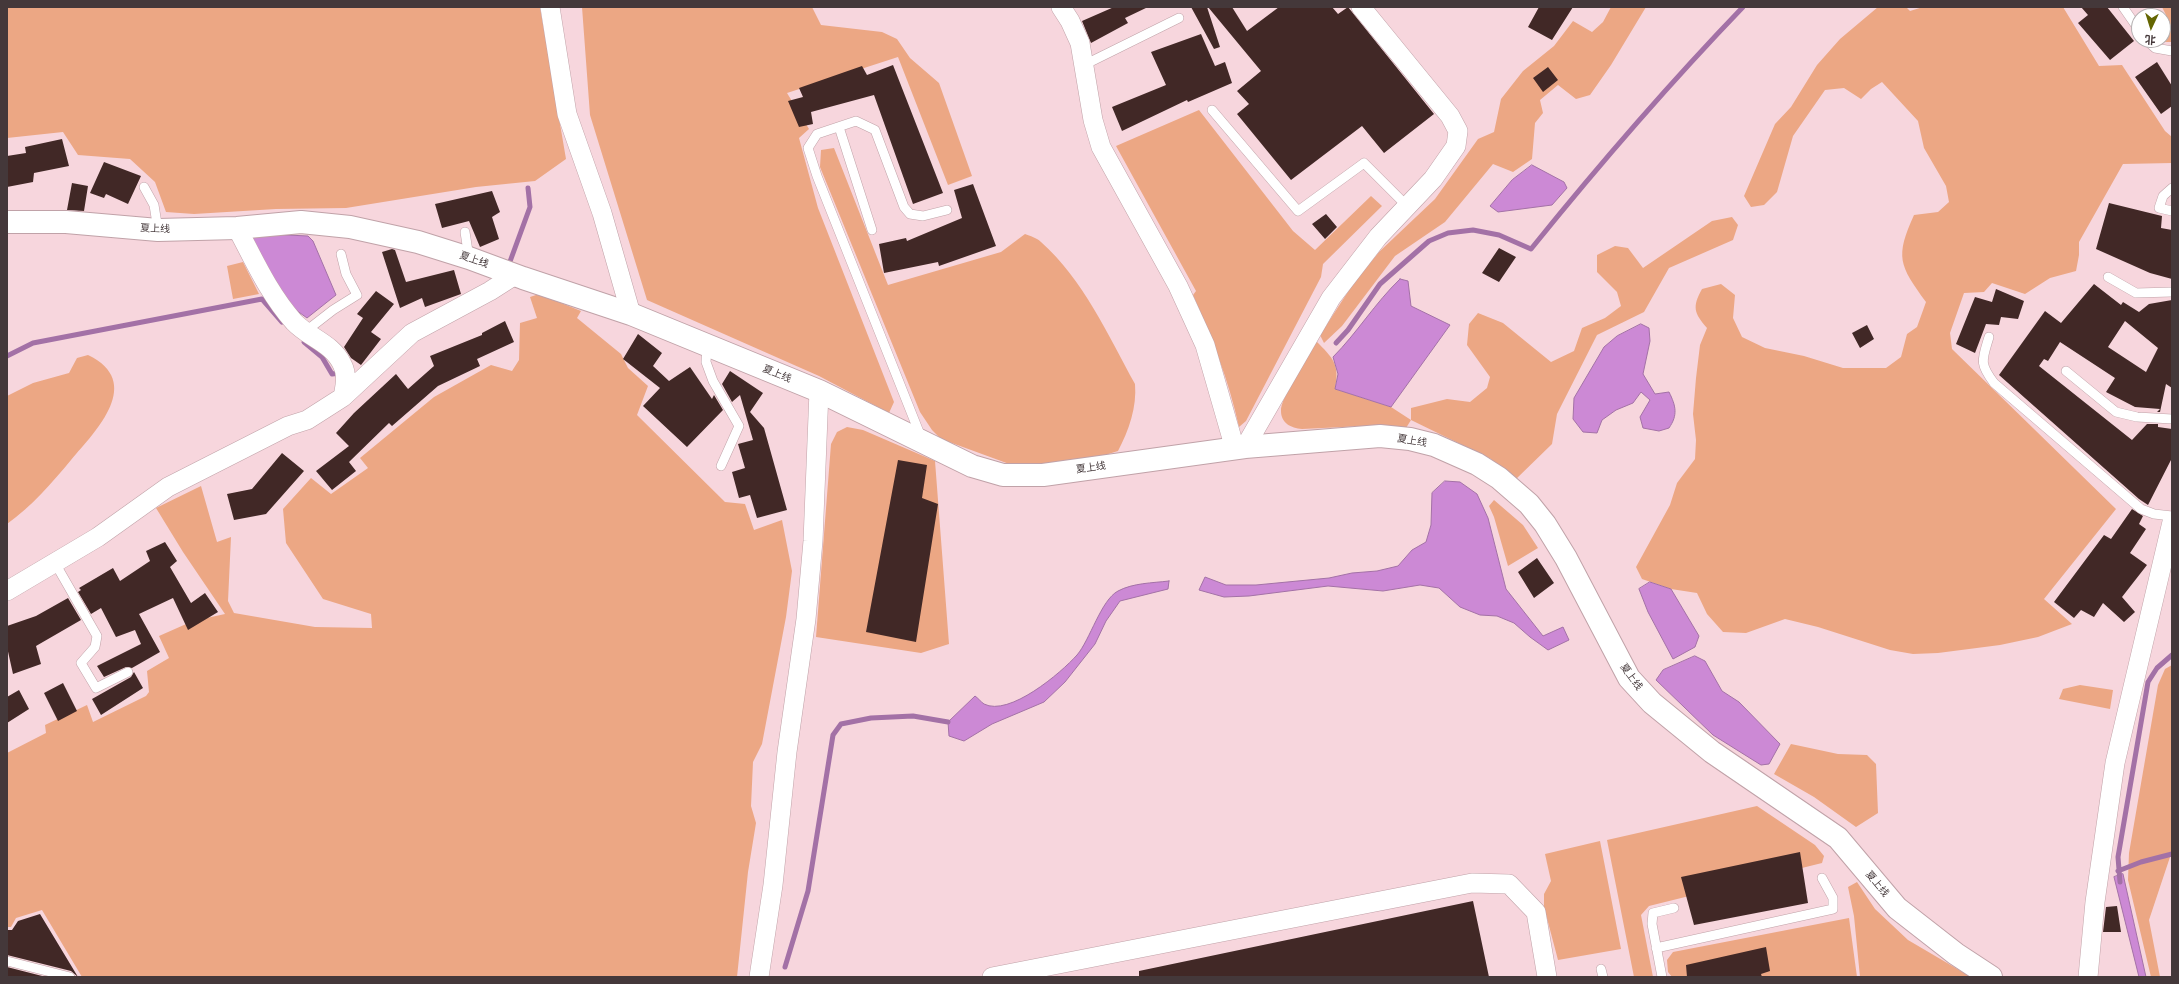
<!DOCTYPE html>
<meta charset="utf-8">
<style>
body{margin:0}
#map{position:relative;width:2179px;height:984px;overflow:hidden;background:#f7d6dd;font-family:"Fira Sans Condensed","Noto Sans SC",sans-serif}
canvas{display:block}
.frame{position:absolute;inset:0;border:8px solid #44383a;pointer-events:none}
.north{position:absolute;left:2131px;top:8px;width:40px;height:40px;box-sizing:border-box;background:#fff;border:1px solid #b4afb0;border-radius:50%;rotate:184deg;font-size:11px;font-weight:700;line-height:16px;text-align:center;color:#44383a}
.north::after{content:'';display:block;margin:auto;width:14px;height:18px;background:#646602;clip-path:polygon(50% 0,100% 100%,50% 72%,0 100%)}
</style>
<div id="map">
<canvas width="2179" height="984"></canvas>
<div class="frame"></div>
<div class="north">北</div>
</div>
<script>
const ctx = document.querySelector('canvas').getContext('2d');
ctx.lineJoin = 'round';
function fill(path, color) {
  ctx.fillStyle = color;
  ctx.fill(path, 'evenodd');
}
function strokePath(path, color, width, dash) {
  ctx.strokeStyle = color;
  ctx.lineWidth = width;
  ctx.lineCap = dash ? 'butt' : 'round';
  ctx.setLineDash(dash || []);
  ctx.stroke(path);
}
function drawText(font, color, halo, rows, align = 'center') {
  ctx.font = font + ' "Fira Sans Condensed","Noto Sans SC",sans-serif';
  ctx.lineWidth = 4;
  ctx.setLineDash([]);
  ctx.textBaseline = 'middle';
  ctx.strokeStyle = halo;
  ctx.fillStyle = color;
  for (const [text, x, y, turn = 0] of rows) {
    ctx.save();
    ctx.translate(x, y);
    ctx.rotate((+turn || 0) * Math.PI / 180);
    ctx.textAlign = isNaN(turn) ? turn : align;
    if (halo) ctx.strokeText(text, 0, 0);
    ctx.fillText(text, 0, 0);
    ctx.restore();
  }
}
fill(new Path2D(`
 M7,7H540L566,159L535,181L476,187L346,208L276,209L194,214L166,212L155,182L130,159L78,155L63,132L7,138Z
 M582,7H812L821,25L882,32L897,39L910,58L939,83L972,176L948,185L898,57L787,93L809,129L799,138L818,208L894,402L889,413L819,376L647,300L590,115Z
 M1611,7H1646L1611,65L1590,95L1576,99L1558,85L1540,100L1543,113L1535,123L1532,159L1513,172L1493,164L1445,222L1395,256L1342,326L1324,343L1320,335L1353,284L1379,252L1435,199L1478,139L1494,132L1501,99L1523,71L1554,46L1573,21L1592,32L1603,22Z
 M1878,7H1906L1910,11L1923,7H2063L2099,66L2122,65L2165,131L2172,137V163L2123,164L2079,242V255L2076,271L2050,278L2025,294L1992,283L1984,292L1964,293L1950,333L1952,349L2116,509L2044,599L2072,624L2038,637L2000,645L1938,653L1913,654L1890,650L1818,627L1785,619L1746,633L1723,632L1707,614L1697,593L1671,589L1642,579L1636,567L1670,505L1677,483L1695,459L1696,440L1693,414L1696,378L1700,345L1707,328C1694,313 1692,307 1702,289L1721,284L1735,295L1733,318L1742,337L1765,348L1804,356L1843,368H1886L1901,357L1907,334L1917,327L1926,302C1899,265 1895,257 1914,215L1938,212L1949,202L1946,186L1924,148L1918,121L1882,82L1871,89L1861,99L1844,88L1825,90L1793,136L1777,192L1764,205L1751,207L1744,196L1775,124L1791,107L1817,65L1840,39Z
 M2162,7H2172V42H2162L2159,40H2163V18L2166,15Z
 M1199,110L1293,231L1315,250L1371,196L1382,206L1323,264L1321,277L1246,421L1239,427C1229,381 1212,338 1193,295L1196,291L1116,146Z
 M834,148L888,285L1001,252L1025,234C1030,236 1037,238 1041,242C1083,279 1108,335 1135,384C1137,407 1129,430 1118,451L1102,456L1060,464L1012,465L941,439L932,430L920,412L820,167L821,150Z
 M1732,217L1738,225L1733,240L1669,268L1644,312L1597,335L1557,414L1552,444L1514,481L1491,459L1411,420L1406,428L1364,426L1302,429C1291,428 1281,423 1281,411C1280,399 1309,353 1316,341C1333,358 1340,364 1335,389L1391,407L1411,420V408L1447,399L1470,402L1487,388L1490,377L1467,345L1469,324L1478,313L1503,323L1551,362L1574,351L1582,328L1605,318L1621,306L1617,292L1597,272V255L1615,246L1628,248L1643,268L1712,221Z
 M243,262L259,294L233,299L227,266Z
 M539,294L581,311L577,318L621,354L628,368L648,386L637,415L725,502L745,504L754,530L782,520L792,571L786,617L762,744L753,762L751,806L756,823L748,872L737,977H82L42,910L16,918L11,927H7V753L46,733L45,725L87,705L93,722L146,696L149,692L147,671L169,658L159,636L193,621L225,614L183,552L156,508L201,486L217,542L231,537L228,601L234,613L315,627L372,628L371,614L323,599L286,543L283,509L311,478L331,494L368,468L360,458L434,397L491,365L512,371L519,360L520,323L537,318L530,297Z
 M88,355C144,382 97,430 71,460C51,484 32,506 7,524V396L33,383L69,373L77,358Z
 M847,427L863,430L935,461L949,644L921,653L816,637L831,444L837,432Z
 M1494,500L1523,525L1538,548L1508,566L1494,517L1489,506Z
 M2172,665V851L2149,920L2160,977H2151L2128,880L2129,853L2158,685L2165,669Z
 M2080,685L2113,690L2110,709L2059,699L2063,689Z
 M1791,744L1838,754L1867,755L1876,764L1878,813L1856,827L1814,797L1774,774Z
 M1757,806L1815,845L1824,856L1822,863L1649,906L1641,915L1653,977H1634L1607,840Z
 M1600,841L1621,949L1558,960L1544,907V894L1551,881L1545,854Z
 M1857,882L1875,909L1908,940L1971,977H1860L1854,916L1848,887Z
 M1849,918L1857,977H1703L1702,975L1672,977L1668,972L1667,960L1673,952Z`), '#eca784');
const water = new Path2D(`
 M1532,165L1564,182L1567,188L1552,205L1498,212L1490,206L1512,180Z
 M266,234L308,236L313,241L336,295L307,318L289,305L277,290L252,237Z
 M1400,279L1408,281L1411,306L1450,325L1391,407L1335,389L1338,374L1333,357C1357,333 1375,303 1400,279Z
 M1641,324L1649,328L1650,341L1643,374L1655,394L1669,392C1676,406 1678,415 1669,428L1659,431L1643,428L1640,417L1650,400L1641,392L1633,403L1616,410L1602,420L1597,433L1583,432L1573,419L1574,398L1604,347L1617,336Z
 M1445,481L1460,482L1477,494L1488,518L1506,589L1543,636L1563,627L1569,640L1548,650L1530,637L1514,623L1497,616L1480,615L1460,607L1439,588L1420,585L1383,591L1328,586L1249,596L1224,597L1199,590L1205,577L1226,585H1256L1329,578L1352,573L1377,571L1398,566L1412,550L1426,542L1431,525L1432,493Z
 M1169,581L1168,589L1120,601L1106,621L1095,644L1065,682L1044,702L992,724L964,741L949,736L948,722L975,696C978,698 981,702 984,704C1009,717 1061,673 1077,655C1090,640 1101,600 1118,591C1133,583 1152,583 1169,581Z
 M1650,582L1671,589L1699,636L1695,647L1673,659L1648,612L1639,589Z
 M1695,656L1705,661L1722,691L1739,702L1780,744L1769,764L1761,765L1713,735L1656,680L1663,670Z
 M2123,874L2146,977H2139L2114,877Z`);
fill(water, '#cc89d5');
strokePath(water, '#a371a6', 1);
strokePath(new Path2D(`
 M508,267L530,207L528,188
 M304,342L322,357L332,374L341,373
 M1336,343L1348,330L1380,284L1429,241L1448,233L1473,230L1499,235L1531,249C1598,166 1669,84 1743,7
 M7,356L33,343L262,299L282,322
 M2118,871L2141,862L2172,854
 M2120,882L2118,857L2148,682L2157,668L2172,655
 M785,967L808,891L833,735L841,724L871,718L913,716L948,722`), '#a371a6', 5);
fill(new Path2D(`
 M1114,7H1148L1125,18L1128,23L1091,43L1082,21Z
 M1191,7H1207L1220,47L1214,49Z
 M1208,7H1232L1247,31L1279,7H1332L1338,14L1348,7L1434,114L1384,153L1362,126L1291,180L1237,114L1249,104L1237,91L1261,71Z
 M1539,7H1573L1552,40L1528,27Z
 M2081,7H2107L2134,41L2110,60L2078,23L2088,15Z
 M1201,34L1215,66L1225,62L1232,83L1188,102L1187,100L1122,131L1112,107L1166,85L1151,52Z
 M2157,62L2172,86V106L2161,114L2135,77Z
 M893,65L943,193L913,204L874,95L811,112L813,124L799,127L788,101L803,97L799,88L862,66L867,75Z
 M1548,67L1558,80L1543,92L1533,78Z
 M62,139L69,166L34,173L33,182L7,187V156L26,153L25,147Z
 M104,162L141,176L128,204L106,194L104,198L90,193Z
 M72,183L88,186L84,211L67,210Z
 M973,184L996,246L939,266L938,262L884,273L879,244L906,238L907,241L962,218L954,190Z
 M492,191L500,212L492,217L499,239L480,247L469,221L442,228L435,204Z
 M2109,203L2162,216L2161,228L2172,230V279L2150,273L2096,249Z
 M1326,214L1337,227L1325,239L1312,224Z
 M1499,248L1516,257L1499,282L1482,273Z
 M392,249L395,250L406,282L454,270L461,294L425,307L422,298L400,308L382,252Z
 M2094,284L2121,305L2123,302L2139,312L2149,304L2172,300V388L2166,384L2160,412H2157L2160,409L2135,407L2106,392L2115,378L2060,342L2048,361L2044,359L2039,366L2132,440L2147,424H2158V427L2172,429V458L2148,505L2139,499L1999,375L2045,311L2061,323ZM2125,321L2158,348L2146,372L2108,347Z
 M1996,289L2024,301L2018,319L2001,317L1999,325L1986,324L1975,353L1956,344L1975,297L1992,302Z
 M376,291L394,304L371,332L381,339L361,365L351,358L344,347L363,318L357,314Z
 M505,321L514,342L477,359L480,366L438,386L392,426L389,423L349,462L356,471L332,490L316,471L349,446L336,433L354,413L396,374L408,389L434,366L430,356L482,335V333Z
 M1867,325L1874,339L1860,348L1852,333Z
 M638,334L662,353L653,366L669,381L690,367L712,399L714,395L723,410L687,447L643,406L660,388L623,359Z
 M730,371L763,393L750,412L764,428L787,510L757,518L750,495L739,498L732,472L745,468L738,444L753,440L740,395L732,402L722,384Z
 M282,453L304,471L266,514L234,520L227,494L252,489Z
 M898,460L927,465L922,498L938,504L916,642L866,632Z
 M2132,509L2143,516L2139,524L2146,529L2130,553L2147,565L2122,597L2135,612L2124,622L2103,603L2094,617L2081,610L2074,618L2054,602L2104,535L2111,539Z
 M165,542L177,561L170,567L191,603L205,593L218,612L188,630L173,598L139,614L160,652L132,668L126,667L104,677L97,666L141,644L135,630L116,637L101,608L91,614L78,592L81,590L79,588L113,568L120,581L150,561L146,551Z
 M1537,558L1554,583L1534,598L1518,572Z
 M68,598L81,620L36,646L41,664L13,674L7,647V626L36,616Z
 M134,672L143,688L101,715L92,699L131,677Z
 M63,683L77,711L58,721L44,693Z
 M19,690L29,709L7,723V697Z
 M1800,852L1808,903L1694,925L1681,877Z
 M1473,901L1489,977H1139V971Z
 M2117,906L2121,932H2103L2106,907Z
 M40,914L78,977L71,971L7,955V930H12L18,921Z
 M1766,947L1770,971L1761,974L1762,977H1687L1686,965Z
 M7,967L46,977H7Z`), '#412826');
const service = new Path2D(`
 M2123,7L2139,30
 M2146,40L2155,48L2172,51
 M1084,65L1179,18
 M1212,110L1298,211L1364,163L1407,206
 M839,127L872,230
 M144,187L154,205L158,230
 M2172,188L2163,196L2159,208L2172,211
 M465,232L469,258
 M2108,277L2136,293L2172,292
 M306,331L333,310L357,295L346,274L341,254
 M1989,337C1982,360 1979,363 1994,383L2141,509L2154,514L2172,516
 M707,346L706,362L713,381L739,426L721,466
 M2066,371L2116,412L2137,417L2172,419
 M921,437L817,176L808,148L817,134L856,121L875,130L904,207L910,214L923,216L947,210
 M55,563L97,636L95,647L81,663L96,688L128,672
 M1656,948L1833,909V898L1822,878
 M7,961L70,977
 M1601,969L1603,977
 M1662,977L1652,924L1653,913L1674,908`);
const minor = new Path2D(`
 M550,7L567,114L602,213L631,314
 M1061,7L1070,21L1080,43L1093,120L1101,147L1178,286L1205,345L1235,449
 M237,228C254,260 269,294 294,322C309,338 332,343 342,364C348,375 345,386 343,397
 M1245,447L1331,298L1378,237L1433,179L1456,146L1458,131L1450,116L1361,7
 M7,591L98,537L168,487L288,426L307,420L343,397L412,333L490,291L515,275
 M759,977L773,885L787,752L806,619L813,541L819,391
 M992,977L1472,883L1509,884L1536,912L1547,977
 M2088,977L2095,902L2115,763L2172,522`);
const tertiary = new Path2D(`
 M7,222H66L158,230L237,228L301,222L350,227L418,242L469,258L523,278L631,314L819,391L972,466L1003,475H1043L1245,447L1380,436L1410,439L1434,445L1477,464L1499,478L1529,504L1545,524L1566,558L1629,678L1652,703L1712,752L1838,838L1897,908L1956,954L1991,977`);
strokePath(service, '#c0a2a8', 10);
strokePath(minor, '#c0a2a8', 20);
strokePath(tertiary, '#c0a2a8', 24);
strokePath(service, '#fff', 9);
strokePath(minor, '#fff', 19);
strokePath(tertiary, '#fff', 22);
drawText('10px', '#44383a', '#fff', [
 ["夏上线",155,229,2],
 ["夏上线",474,260,19],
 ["夏上线",777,374,22],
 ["夏上线",1412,441,10],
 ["夏上线",1091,468,-8],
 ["夏上线",1631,677,54],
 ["夏上线",1877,884,50]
]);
</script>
